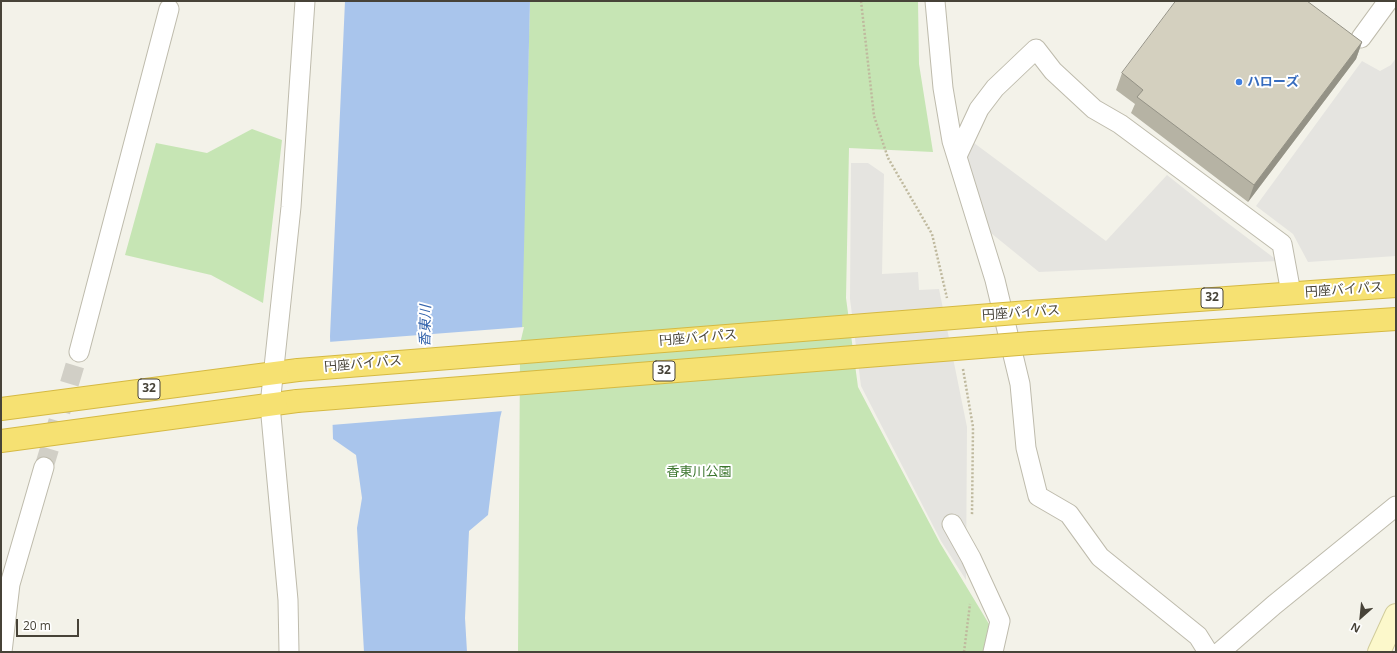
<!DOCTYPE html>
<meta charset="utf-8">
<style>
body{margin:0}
#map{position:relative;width:1397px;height:653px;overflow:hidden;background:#f3f2e9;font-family:"Open Sans",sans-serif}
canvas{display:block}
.frame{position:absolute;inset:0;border:2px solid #474338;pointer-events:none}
.north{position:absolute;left:1341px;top:597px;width:40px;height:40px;-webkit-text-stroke:3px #fff;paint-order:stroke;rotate:207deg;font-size:11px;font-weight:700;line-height:16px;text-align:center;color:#474338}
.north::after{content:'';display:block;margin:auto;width:14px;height:18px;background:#474338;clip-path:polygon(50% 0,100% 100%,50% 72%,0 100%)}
.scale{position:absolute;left:16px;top:619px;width:63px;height:18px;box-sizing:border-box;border:2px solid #474338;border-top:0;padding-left:5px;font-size:12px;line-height:14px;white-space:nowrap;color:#474338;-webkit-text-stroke:3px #fff;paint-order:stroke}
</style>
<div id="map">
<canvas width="1397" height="653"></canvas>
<div class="frame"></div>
<div class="north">N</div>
<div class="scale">20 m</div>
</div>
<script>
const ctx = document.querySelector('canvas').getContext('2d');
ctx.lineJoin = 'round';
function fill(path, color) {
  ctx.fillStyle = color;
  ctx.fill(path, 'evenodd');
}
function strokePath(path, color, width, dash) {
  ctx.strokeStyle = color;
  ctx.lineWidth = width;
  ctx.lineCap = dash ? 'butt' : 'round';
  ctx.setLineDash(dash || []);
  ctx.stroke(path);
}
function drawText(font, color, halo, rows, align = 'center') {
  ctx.font = font + ' "Open Sans","Noto Sans JP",sans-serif';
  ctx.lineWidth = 4;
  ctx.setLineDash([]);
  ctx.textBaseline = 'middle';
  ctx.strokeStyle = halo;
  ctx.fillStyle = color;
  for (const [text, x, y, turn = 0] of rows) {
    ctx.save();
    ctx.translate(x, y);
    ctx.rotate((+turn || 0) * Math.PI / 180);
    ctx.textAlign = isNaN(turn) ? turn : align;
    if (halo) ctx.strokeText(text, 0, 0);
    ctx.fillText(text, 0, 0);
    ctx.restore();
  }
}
fill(new Path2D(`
 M530,1H918L919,64L933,152L849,148L846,298L858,387L940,543L989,624L983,652H518L520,359Z
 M252,129L282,140L263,303L211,275L125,255L156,143L207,153Z`), '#c6e5b4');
fill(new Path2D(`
 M1396,58V256L1308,262L1293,234L1256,206L1362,61L1380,71L1391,65Z
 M970,140L1106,241L1167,175L1221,218L1278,261L1039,272L986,229L963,159Z
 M851,163H868L884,174L882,274L918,272L919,290L939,289L967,427L966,580L941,541L861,386L850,299Z`), '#e5e4e0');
fill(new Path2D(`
 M345,1H530L522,331L500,418L488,515L469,531L465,618L467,652H364L357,528L362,498L356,455L333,439L330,336Z`), '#a9c5ec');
fill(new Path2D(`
 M524,327L504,411L331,425L328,342Z`), '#f3f2e9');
strokePath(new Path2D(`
 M44,467L79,352`), '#d1cfc6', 19, [19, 10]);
const street = new Path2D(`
 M935,1L943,88L952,141L995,280L1020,384L1026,448L1038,496L1069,514L1100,557L1198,636L1208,652
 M1361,38L1388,1
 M957,156L979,109L995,88L1036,49L1053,71L1094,109L1120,124L1282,244L1291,293
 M79,352L169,9
 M952,524L971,558L1000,621L993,652
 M2,652L10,584L44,467
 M289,652L288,600L270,405L291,207L305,1
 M1220,652L1274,605L1396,506`);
const secondary = new Path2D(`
 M1379,652L1396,615`);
const highway = new Path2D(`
 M1029,312L1396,286
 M1031,343L1396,319
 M1,409L298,370
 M1,441L297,401`);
strokePath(street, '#bebbac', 21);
strokePath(secondary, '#d1cc9b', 24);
strokePath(highway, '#d5b942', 24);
strokePath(new Path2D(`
 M861,1L874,116L888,158L932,234L947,298
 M963,369L973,427L972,515
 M964,652L970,604`), '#bfb99e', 2.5, [2, 2]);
strokePath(street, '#fff', 19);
strokePath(secondary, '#fcf8cb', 22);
strokePath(highway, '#f6e172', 22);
const highwayBridge = new Path2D(`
 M298,370L1029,312
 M297,401L1031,343`);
strokePath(highwayBridge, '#d5b942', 24, []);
strokePath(highwayBridge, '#f6e172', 22);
fill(new Path2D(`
 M1362,42L1356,59L1248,202L1131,113L1135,104L1116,90L1122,73Z`), '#b6b3a4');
fill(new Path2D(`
 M1362,42L1356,59L1248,202L1254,185Z`), '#949286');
const building = new Path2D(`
 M1176,1H1307L1362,42L1254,185L1137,97L1143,90L1122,73Z`);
fill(building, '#d4d0bf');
strokePath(building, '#949286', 1);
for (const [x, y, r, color] of [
 [1239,82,4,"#3f7fe0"]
]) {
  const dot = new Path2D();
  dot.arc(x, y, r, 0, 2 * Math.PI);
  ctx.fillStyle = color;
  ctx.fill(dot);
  strokePath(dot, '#fff', 1.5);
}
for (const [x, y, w] of [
 [1212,298,22],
 [664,371,22],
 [149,389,22]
]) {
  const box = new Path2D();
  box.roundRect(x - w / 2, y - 10, w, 20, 3);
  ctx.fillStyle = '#fff';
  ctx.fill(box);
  strokePath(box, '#474338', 1);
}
drawText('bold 12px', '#474338', null, [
 ["32",1212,298],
 ["32",664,371],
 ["32",149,389]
]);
drawText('bold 13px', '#366cbe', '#fff', [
 ["ハローズ",1247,82]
], 'left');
drawText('13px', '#474338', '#fff', [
 ["円座バイパス",1344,290,-4],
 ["円座バイパス",1021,313,-4],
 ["円座バイパス",698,338,-5],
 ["円座バイパス",363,364,-5]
]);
drawText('13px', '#3c762e', '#fff', [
 ["香東川公園",699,472]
]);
drawText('italic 14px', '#3666ad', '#fff', [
 ["香東川",426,326,-89]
]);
</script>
